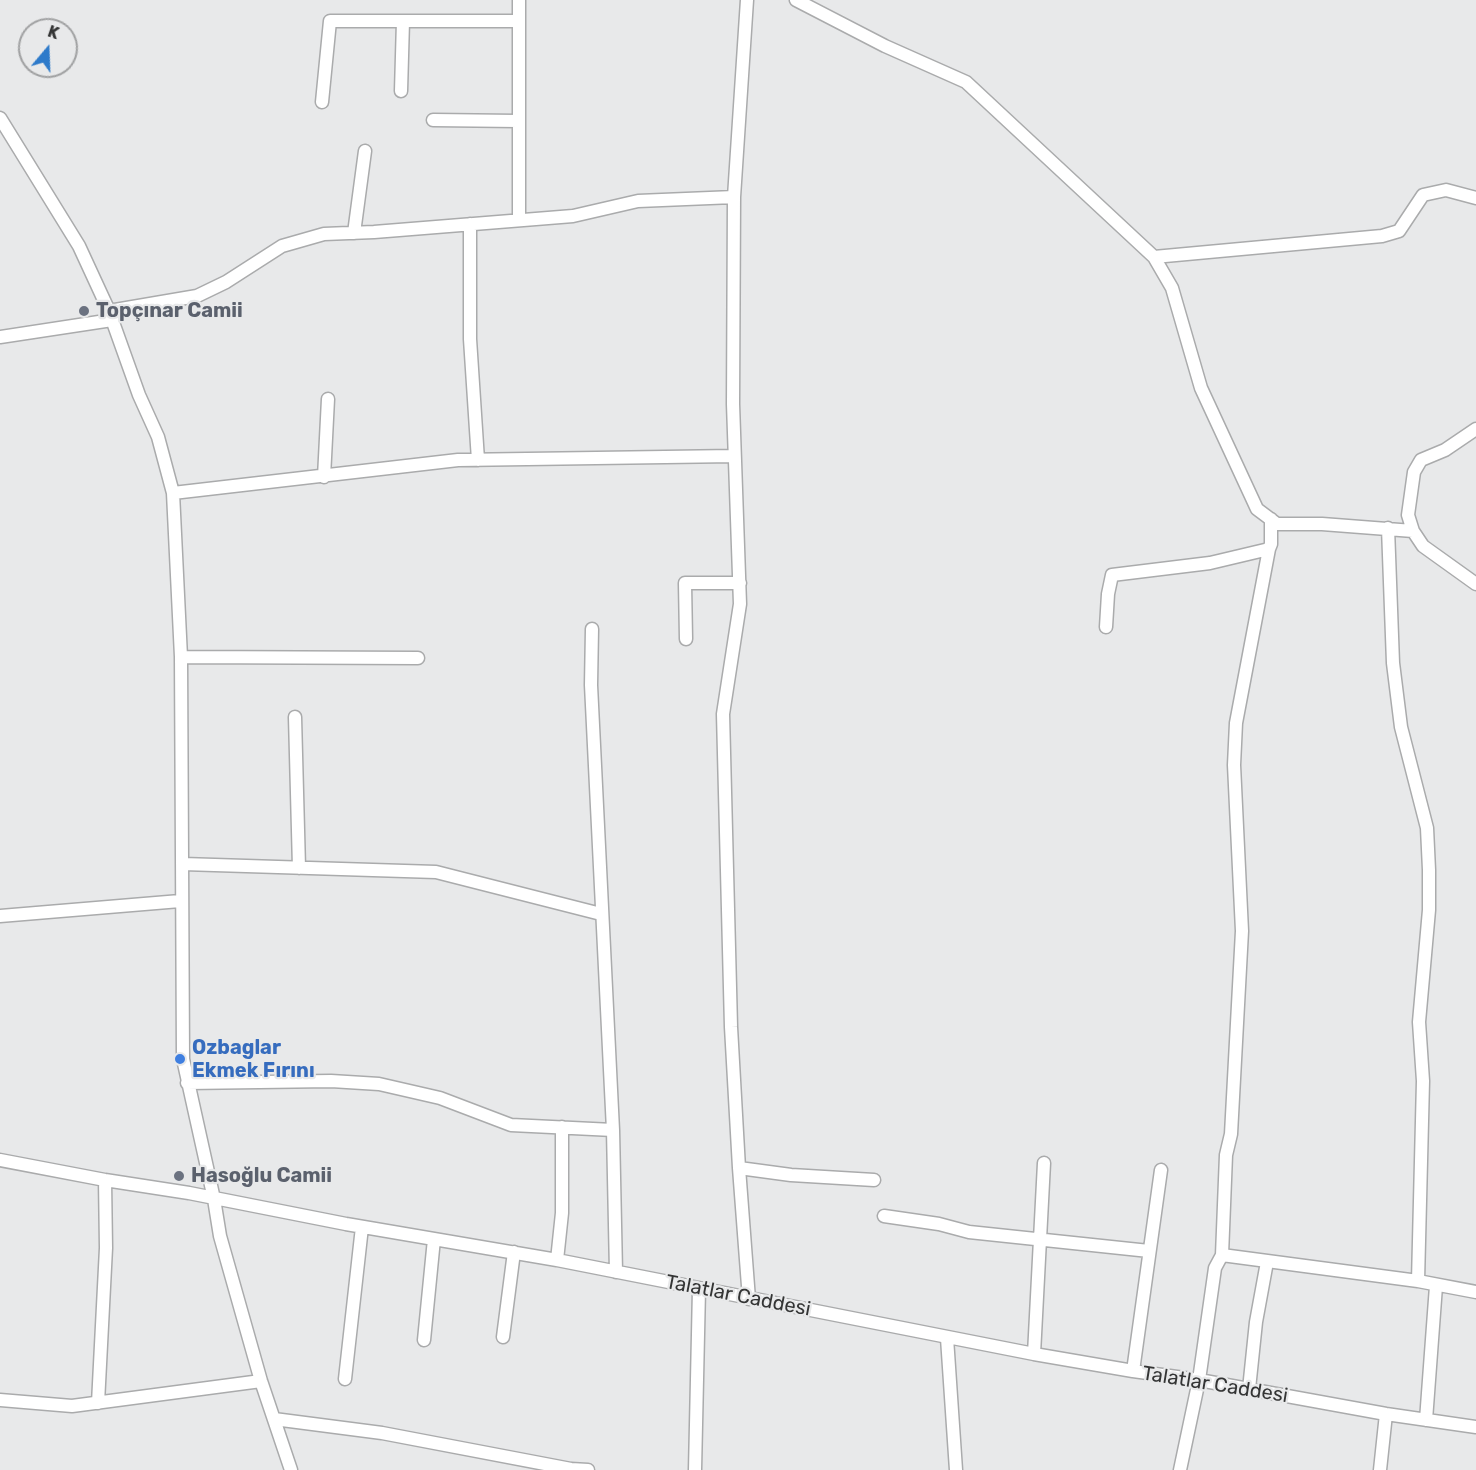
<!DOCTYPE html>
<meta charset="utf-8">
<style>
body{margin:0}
#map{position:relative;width:1476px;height:1470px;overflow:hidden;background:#e8e9ea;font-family:Rubik,sans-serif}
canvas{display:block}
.north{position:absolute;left:18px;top:18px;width:60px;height:60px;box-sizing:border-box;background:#e8e9ea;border:2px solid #a0a1a2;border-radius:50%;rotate:19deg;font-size:16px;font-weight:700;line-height:24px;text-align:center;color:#343535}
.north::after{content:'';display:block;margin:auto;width:21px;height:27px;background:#2d7aca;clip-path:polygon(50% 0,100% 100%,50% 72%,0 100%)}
</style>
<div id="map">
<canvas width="1476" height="1470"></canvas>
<div class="north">K</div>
</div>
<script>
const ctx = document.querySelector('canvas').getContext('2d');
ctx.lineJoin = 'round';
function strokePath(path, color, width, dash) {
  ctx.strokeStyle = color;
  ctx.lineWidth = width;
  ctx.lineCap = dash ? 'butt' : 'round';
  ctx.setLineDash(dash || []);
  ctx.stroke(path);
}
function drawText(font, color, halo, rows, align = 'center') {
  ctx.font = font + ' Rubik,sans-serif';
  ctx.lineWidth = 4.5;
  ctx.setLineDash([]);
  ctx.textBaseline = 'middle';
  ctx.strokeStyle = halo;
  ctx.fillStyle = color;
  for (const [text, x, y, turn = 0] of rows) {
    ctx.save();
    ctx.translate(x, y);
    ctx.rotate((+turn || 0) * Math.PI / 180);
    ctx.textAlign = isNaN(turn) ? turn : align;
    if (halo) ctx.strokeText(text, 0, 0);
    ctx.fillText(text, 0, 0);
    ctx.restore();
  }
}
const minor = new Path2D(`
 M519,0V220
 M747,0L734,197L733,404L740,604L723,714L731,1027L739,1168L749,1299
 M796,0L885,46L966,82L1154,257L1172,288L1201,388L1257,509L1277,524H1322L1413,531
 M401,91L403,21
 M322,102L330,21H518
 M0,118L79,246L109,311L139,395L158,437L173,493L181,657L183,1059L214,1199L220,1236L261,1381L291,1470
 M433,120L518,121
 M470,224V339L478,460
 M354,233L365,151
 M1154,257L1382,236L1399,231L1423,195L1446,190L1476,198
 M109,311L197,296L226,282L282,246L324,234L374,232L573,216L638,201L734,197
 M0,337L112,320
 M1476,429L1445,450L1421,460L1414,472L1408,515L1413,531L1423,546L1476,584
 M324,477L328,399
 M173,493L458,460L734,456
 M1388,528L1393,663L1401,727L1427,828L1429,870V910L1419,1022L1423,1081L1418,1281
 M1106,627L1108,594L1112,575L1210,563L1269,549L1271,544V519
 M592,629L591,685L613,1130L616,1272
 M686,639L685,583H740
 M181,657L418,658
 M295,717L299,868
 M183,864L436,872L601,914
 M0,916L180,901
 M187,1083L331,1081L379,1084L440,1098L511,1125L613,1130
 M0,1160L105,1180L189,1193L346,1224L557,1260L1034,1354L1133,1371L1199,1380L1386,1414L1476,1427
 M739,1168L791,1175L874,1180
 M884,1216L939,1224L969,1232L1149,1251
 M1222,1255L1418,1281L1476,1292
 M557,1260L562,1213V1127
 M503,1337L514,1252
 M947,1338L956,1470
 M424,1340L434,1239
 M1034,1354L1044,1163
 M1133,1371L1161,1170
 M345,1379L362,1227
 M1249,1389L1256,1322L1267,1262
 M0,1400L72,1406L261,1381
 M98,1403L106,1248L105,1180
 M274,1419L382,1433L571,1469L588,1470
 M1426,1420L1436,1286
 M695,1470L699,1289
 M1180,1470L1199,1380L1215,1268L1222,1255L1226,1155L1231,1134L1242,931L1234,765L1236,723L1269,549
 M1380,1470L1386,1414`);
strokePath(minor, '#aaabac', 15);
strokePath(minor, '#fff', 12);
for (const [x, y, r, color] of [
 [84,311,6,"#6b7280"],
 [180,1059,6,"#3f7fe0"],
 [179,1176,6,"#6b7280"]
]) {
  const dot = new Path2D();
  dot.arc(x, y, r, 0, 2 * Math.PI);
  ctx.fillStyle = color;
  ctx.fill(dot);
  strokePath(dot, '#e8e9ea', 2);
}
drawText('bold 20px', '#5b616d', '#e8e9ea', [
 ["Topçınar Camii",96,311],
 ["Hasoğlu Camii",191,1176]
], 'left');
drawText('bold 20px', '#366cbe', '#e8e9ea', [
 ["Ozbaglar",192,1048],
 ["Ekmek Fırını",192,1071]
], 'left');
drawText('20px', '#343535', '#e8e9ea', [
 ["Talatlar Caddesi",738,1296,11],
 ["Talatlar Caddesi",1215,1385,9]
]);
</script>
